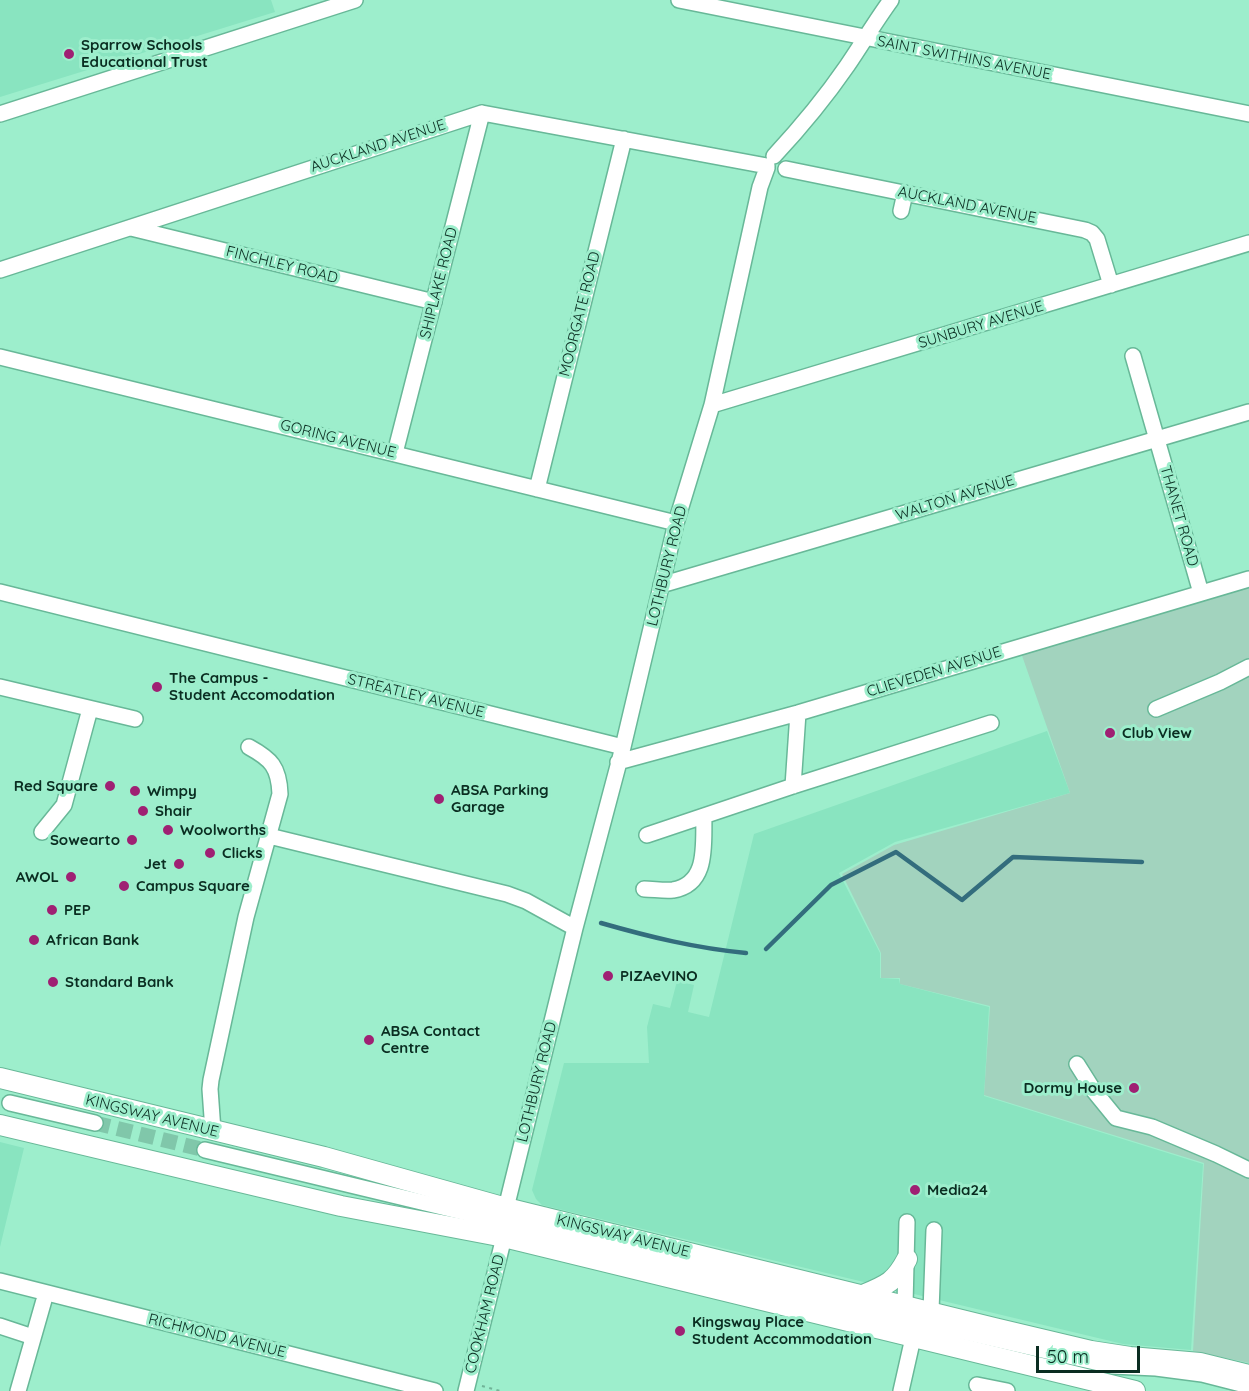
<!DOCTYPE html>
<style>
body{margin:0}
#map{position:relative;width:1249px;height:1391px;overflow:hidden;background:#9deecc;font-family:Quicksand,sans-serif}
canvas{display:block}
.scale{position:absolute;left:1036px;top:1346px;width:104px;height:27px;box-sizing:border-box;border:3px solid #0a2d21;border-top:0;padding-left:8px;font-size:18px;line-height:21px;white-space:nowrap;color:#0a2d21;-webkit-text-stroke:4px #9deecc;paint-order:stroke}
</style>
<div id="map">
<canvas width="1249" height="1391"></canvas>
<div class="scale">50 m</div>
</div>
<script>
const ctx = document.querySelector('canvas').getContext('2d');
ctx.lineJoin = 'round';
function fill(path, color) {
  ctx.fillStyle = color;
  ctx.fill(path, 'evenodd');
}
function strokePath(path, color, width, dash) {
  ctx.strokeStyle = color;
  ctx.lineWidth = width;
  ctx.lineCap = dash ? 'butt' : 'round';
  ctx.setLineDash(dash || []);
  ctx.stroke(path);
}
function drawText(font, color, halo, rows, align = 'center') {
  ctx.font = font + ' Quicksand,sans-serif';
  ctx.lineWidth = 6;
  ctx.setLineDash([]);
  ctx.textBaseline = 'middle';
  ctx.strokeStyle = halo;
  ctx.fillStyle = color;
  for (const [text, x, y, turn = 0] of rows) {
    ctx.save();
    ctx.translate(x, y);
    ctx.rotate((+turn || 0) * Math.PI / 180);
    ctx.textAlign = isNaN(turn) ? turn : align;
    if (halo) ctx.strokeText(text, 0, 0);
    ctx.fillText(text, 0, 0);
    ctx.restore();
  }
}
fill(new Path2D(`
 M0,0H271L275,12L0,97Z
 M1047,731L1070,793L895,842L839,873L880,953V978L899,979L900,984L989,1007L984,1096L1203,1164L1191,1350L1123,1344L542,1205L536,1199L532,1190L564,1063H649L647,1027L653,1004L670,1008L677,981L694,985L688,1012L709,1017L754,834Z
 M0,1142L24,1148L0,1247Z`), '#89e4c0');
fill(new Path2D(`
 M1249,578V1363L1193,1351L1204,1163L984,1095L990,1006L900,984V978H881V953L842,874L894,845L1070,793L1019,647Z`), '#a2d3be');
strokePath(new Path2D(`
 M601,923C650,937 695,948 746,953
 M766,949L831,885L896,852L962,900L1013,857L1142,862`), '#336d7d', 4.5);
strokePath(new Path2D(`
 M95,1123L205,1150`), '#80c7aa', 15, [15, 8]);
const minor = new Path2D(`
 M679,0L1249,114
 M0,114L355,0
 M774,156C800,128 825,98 847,66C862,44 875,22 891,0
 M786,169L1085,230L1092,233L1097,239L1111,285
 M901,211L905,193
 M131,228L434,302
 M0,270L482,113L767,166
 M1133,356L1201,593
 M0,357L676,523
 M712,405L1249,243
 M395,453L482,113
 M537,489L624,139
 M661,585L1249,412
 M0,592L623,747
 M0,687L135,719
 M1156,709L1220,682L1249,667
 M618,762L798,713L1249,579
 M793,786L798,713
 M42,832L64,805L90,709
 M647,835L793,786L991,723
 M269,836L507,894L526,901L575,928
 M644,889C653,889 664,891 673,890C709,884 703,844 704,817
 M1077,1064L1094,1091L1116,1118L1152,1127L1216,1154L1249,1170
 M10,1103L95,1123
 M213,1131L210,1089L211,1080L246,917L280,794C279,767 271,759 249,747
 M205,1150L916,1321L1112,1366L1156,1368L1202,1374L1249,1386
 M0,1281L435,1391
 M905,1305L907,1222
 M931,1311L934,1230
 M0,1326L33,1337
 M977,1385L1007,1391
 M18,1391L46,1293
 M466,1391L504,1237L506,1208L575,928L623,747L676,523L712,405L760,187L767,168
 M901,1391L915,1329`);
const major = new Path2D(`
 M0,1078L324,1157L506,1208L994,1328L1091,1351L1130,1357L1200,1363L1249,1375
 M0,1125L341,1206L504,1237L1135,1391
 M863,1295C887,1285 895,1282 907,1259`);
strokePath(minor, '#68b898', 18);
strokePath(major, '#68b898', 22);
strokePath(new Path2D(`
 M482,1386L500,1391`), '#70b397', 2, [3, 4.5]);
strokePath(minor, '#fff', 15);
strokePath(major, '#fff', 20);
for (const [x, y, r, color] of [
 [69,54,6,"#9f2073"],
 [157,687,6,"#9f2073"],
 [1110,733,6,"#9f2073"],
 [110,786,6,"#9f2073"],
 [135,791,6,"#9f2073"],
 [439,799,6,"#9f2073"],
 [143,811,6,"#9f2073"],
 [168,830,6,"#9f2073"],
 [132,840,6,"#9f2073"],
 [210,853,6,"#9f2073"],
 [179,864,6,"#9f2073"],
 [71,877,6,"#9f2073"],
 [124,886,6,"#9f2073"],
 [52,910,6,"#9f2073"],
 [34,940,6,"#9f2073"],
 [608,976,6,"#9f2073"],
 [53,982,6,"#9f2073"],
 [369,1040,6,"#9f2073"],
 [1134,1088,6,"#9f2073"],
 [915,1190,6,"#9f2073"],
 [680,1331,6,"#9f2073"]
]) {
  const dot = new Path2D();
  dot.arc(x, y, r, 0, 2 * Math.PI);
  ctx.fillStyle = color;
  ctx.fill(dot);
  strokePath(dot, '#9deecc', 2);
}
drawText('bold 15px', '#0a2d21', '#9deecc', [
 ["Sparrow Schools",81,45],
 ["Educational Trust",81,62],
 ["The Campus -",169,678],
 ["Student Accomodation",169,695],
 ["Club View",1122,733],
 ["Red Square",98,786,"right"],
 ["ABSA Parking",451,790],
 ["Garage",451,807],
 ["Wimpy",147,791],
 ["Shair",155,811],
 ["Woolworths",180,830],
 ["Sowearto",120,840,"right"],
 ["Clicks",222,853],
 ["Jet",167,864,"right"],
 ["AWOL",59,877,"right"],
 ["Campus Square",136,886],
 ["PEP",64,910],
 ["African Bank",46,940],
 ["PIZAeVINO",620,976],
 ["Standard Bank",65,982],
 ["ABSA Contact",381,1031],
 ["Centre",381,1048],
 ["Dormy House",1122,1088,"right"],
 ["Media24",927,1190],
 ["Kingsway Place",692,1322],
 ["Student Accommodation",692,1339]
], 'left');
drawText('15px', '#0a2d21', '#9deecc', [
 ["SAINT SWITHINS AVENUE",964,58,11],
 ["AUCKLAND AVENUE",378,146,-18],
 ["AUCKLAND AVENUE",967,205,11],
 ["FINCHLEY ROAD",282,265,14],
 ["SHIPLAKE ROAD",439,283,-76],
 ["MOORGATE ROAD",580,314,-76],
 ["SUNBURY AVENUE",981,325,-17],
 ["GORING AVENUE",338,439,14],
 ["WALTON AVENUE",955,498,-17],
 ["THANET ROAD",1179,516,74],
 ["LOTHBURY ROAD",667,566,-76],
 ["CLIEVEDEN AVENUE",934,672,-17],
 ["STREATLEY AVENUE",416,696,14],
 ["LOTHBURY ROAD",537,1082,-76],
 ["KINGSWAY AVENUE",152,1116,14],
 ["KINGSWAY AVENUE",623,1236,14],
 ["COOKHAM ROAD",485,1314,-76],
 ["RICHMOND AVENUE",217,1336,14]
]);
</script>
